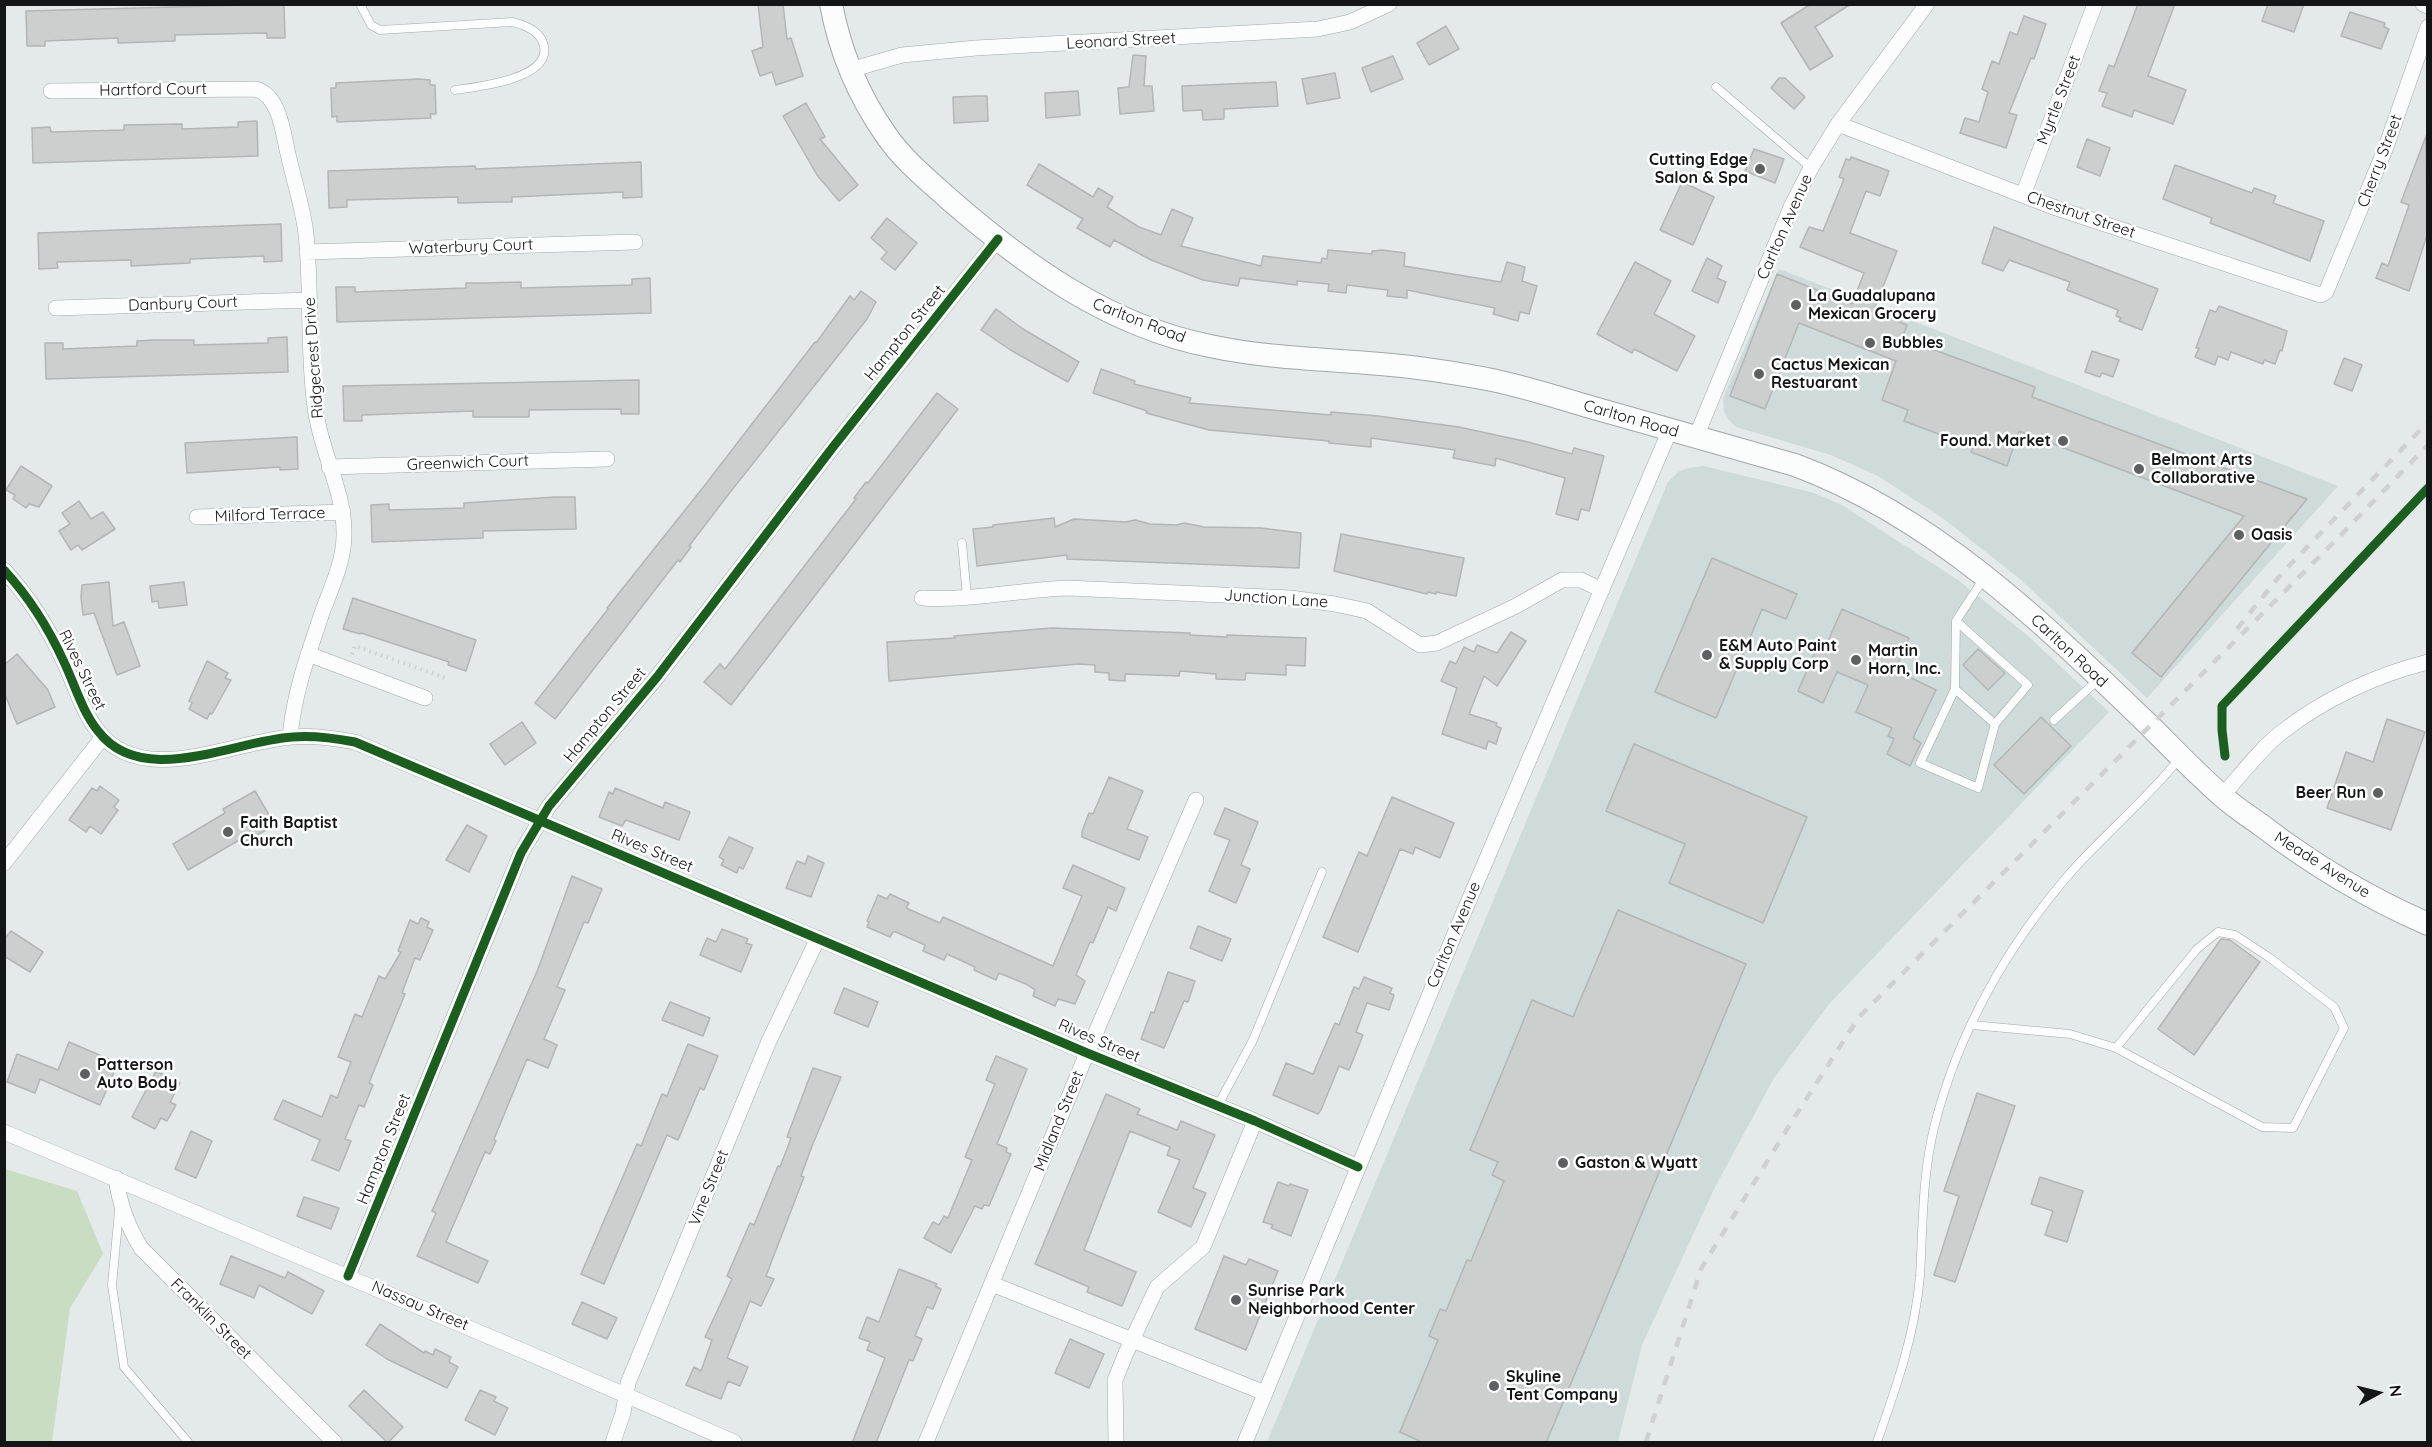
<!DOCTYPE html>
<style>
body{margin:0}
#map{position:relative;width:2432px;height:1447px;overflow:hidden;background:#e4e9e9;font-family:Quicksand,sans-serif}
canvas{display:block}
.frame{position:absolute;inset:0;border:6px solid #131616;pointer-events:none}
.north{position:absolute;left:2348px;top:1363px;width:60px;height:60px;-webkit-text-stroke:4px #fff;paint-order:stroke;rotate:83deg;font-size:16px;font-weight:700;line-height:24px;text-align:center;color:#131616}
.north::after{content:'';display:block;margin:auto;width:21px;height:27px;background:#131616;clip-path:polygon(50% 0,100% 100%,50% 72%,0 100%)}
</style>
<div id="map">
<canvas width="2432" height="1447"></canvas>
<div class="frame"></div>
<div class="north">N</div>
</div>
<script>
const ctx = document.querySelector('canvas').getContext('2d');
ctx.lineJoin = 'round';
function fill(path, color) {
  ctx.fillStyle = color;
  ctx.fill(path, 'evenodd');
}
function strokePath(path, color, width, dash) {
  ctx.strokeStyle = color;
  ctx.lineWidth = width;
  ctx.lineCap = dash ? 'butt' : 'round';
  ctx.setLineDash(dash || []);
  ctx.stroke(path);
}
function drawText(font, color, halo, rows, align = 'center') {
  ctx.font = font + ' Quicksand,sans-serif';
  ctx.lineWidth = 5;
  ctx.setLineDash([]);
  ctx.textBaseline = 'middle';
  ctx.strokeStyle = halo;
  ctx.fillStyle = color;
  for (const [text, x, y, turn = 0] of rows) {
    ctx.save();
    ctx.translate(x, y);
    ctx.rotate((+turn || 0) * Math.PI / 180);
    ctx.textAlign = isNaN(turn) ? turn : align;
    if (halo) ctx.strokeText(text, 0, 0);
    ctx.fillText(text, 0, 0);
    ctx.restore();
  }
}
fill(new Path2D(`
 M1779,269L2338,486L2147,698L2020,579L1944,519L1878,476L1831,455L1736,427L1728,419L1724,411L1723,398Z
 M1704,466L1814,493L1842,505L1958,580L2028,636L2109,712L1829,1004L1774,1078L1715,1187L1642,1345L1618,1442H1267L1668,482L1678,472L1688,468Z`), '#cfdada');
fill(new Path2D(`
 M5,1169L77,1191L103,1254L70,1308L52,1442H5Z`), '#c9ddc2');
const building = new Path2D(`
 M284,4L285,38H267V33L175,35V41L118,43V38L45,41V46H27L26,11Z
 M758,4H783L787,39L791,38L803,76L776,85L772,72L760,76L752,51L763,47Z
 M1811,4H1851L1815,27L1833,56L1810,70L1781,23Z
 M2138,4H2175L2148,76L2186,90L2173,124L2134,110L2132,117L2102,106L2107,93L2099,91L2109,65L2114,67Z
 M2268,4H2304L2294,32L2262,21Z
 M2350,12L2385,23L2384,27L2389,29L2381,49L2341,36Z
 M2024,16L2046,24L2034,59L2031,58L2009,113L2017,115L2006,148L1960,133L1965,118L1979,122L1988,92L1982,89L1992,61L1999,64L2010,32L2017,35Z
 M1446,26L1459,49L1429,65L1417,43Z
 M1133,55L1146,56L1144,86H1152L1154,111L1120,114L1118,88L1129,87Z
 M1393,56L1403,79L1371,92L1362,68Z
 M1335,73L1340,98L1307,104L1302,79Z
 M1779,78H1785L1805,97L1794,109L1771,88Z
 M419,79L430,80V85H435L436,114H430L431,118L337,122V116L332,117L331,88H336V83Z
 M1276,82L1278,106L1224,109V119L1203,120L1202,110L1183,111L1182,86Z
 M1078,91L1080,115L1046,118L1045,93Z
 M979,96H987L988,121L954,123L953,97Z
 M806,103L825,137L820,139L858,185L839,201L817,175L783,116Z
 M257,121L258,156L33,163L32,128L50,127L51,132L124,130V125L182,124V129L238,127V122Z
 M2426,136L2427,235L2409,291L2376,278L2382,263L2388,266L2409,205L2401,202Z
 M2087,139L2110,148L2100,176L2077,167Z
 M1754,149L1784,159L1775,183L1745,171Z
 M1851,157L1889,171L1880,196L1866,191L1850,233L1897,251L1873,312L1907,325L1902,338L2035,387L2032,397L2307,499L2161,677L2132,653L2244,516L2019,431L2007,466L1971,452L1973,447L1904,421L1908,410L1882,400L1896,361L1799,323L1765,409L1730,396L1777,274L1852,304L1864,273L1800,247L1809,227L1823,231L1844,179L1839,177L1846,159L1850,160Z
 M641,162L642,197L623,198V192L512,197V202H498L458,203V197L347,200V207L329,208L328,171L475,166L476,169Z
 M1039,164L1093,197L1098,188L1113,197L1107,207L1139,227L1161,235L1172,209L1193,218L1181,246L1261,266L1263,256L1321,263L1322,258L1327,259L1328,250L1372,254V251L1382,250L1405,253L1404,266L1501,282L1507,262L1525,267L1522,281L1537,286L1529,314L1520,312L1518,321L1493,314L1495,308L1407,290V298L1387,296L1388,290L1347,285L1346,293L1328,291L1329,284L1297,281V285L1240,278L1238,286L1203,280L1151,260L1114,240L1110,247L1077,228L1083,219L1027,185Z
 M2175,165L2252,193L2254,188L2276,196L2273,203L2324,221L2310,261L2210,223L2212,218L2163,199Z
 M1682,182L1714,197L1693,245L1660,230Z
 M887,218L917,243L895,270L881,259L887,252L871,238Z
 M281,224L282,261L264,262V256L190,259V263L131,266V260L57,262L58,268L39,269L38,233Z
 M1994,227L2158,289L2142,330L2119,321L2121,318L2116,316L2118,310L2067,290L2070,282L2009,260L2003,271L1982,263Z
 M1707,258L1722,266L1717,278L1726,282L1718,303L1692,291Z
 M1635,262L1671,281L1654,314L1695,336L1677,371L1634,349L1632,353L1597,334Z
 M650,278L651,313L337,322L336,287H355V292L466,288V283H484L521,282V288L632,285V279Z
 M861,291L876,302L867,319L728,495L689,546L691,547L680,562L678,560L555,719L535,703L608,609L607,608L705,485L815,342L816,343L850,296L854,300Z
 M2219,306L2287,331L2282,351L2280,350L2275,364L2264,360L2263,364L2231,352L2228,360L2218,356L2215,365L2195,357L2199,348H2196L2210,310L2216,312Z
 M996,309L1023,329L1079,362L1068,382L1012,351L981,330Z
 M287,337L288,372L46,379L45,343H63V349L137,346V341L155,340H194V345L268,343V338Z
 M2092,351L2119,360L2113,377L2102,373L2100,377L2085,372Z
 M2344,358L2362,365L2352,391L2334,384Z
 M1101,369L1135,381L1134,384L1191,398L1189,403L1331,415V412L1378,416L1459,427L1528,442L1572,454L1574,448L1604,456L1590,508L1589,511L1581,509L1578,520L1556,514L1565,478L1496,458L1495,466L1453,458L1455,450L1371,438V447L1329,443V441L1209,430L1146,413L1147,411L1093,393Z
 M639,380V414H621V409L529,410V417H473V411L362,415V421H344L343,386Z
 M937,393L958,409L731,705L704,682L720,664L725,669L856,499L854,498L866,482L868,483Z
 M297,437L298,469L280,470V467L187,473L185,443Z
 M21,466L52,486L39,507L29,504L26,508L13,499L15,495L6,490Z
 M555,497H575L576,529L483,531V538L372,542L371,505L389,504V510L464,508V503Z
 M79,501L91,519L103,512L115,529L82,550L78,545L71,550L59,531L70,524L62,513Z
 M1054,518L1055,527L1074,519L1126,522L1135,520L1150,524L1176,525L1184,523L1204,527L1261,528L1301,533L1299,568L1067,559V555L977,566L973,529L993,527V525Z
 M1341,534L1464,558L1456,596L1436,592V594L1428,592L1427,594L1334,571Z
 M1712,558L1797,594L1786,619L1762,609L1716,718L1655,692Z
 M109,582L113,626L124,622L140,666L117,675L94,613L83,615L81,597L82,585Z
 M184,582L187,605L159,608L158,601L152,602L150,586Z
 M353,598L476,640L466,671L448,665L449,662L361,633L360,634L343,629Z
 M1842,609L1909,638L1895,670L1936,690L1913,738L1921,743L1910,766L1887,754L1894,739L1888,736L1892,728L1856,712L1868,685L1837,672L1823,703L1798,691L1818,645L1825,648Z
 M1052,628L1190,633V635L1227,637V635L1306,638L1305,666L1286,665V675L1246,673L1245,680L1216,679V674L1180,671L1179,676L1125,674V681L1109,680V673L1095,672V665L1078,664L889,681L887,642L955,638L954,636Z
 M1511,632L1526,641L1497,686L1484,676L1469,714L1497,723L1496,726L1501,728L1496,744L1488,741L1486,749L1442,734L1457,688L1441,681L1450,661L1456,664L1464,647L1474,652L1477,645L1497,653Z
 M1978,649L2005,673L1988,690L1963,665Z
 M17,654L48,690L55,707L17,724L4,692V665Z
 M207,661L228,673L225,678L231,680L212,714L210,713L207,719L189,709L192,703L189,701Z
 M2041,717L2071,746L2024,794L1994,765Z
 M2387,719L2425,732L2391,830L2327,808L2346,752L2373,762Z
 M522,722L536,743L505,765L490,744Z
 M1634,744L1807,817L1763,923L1669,883L1685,844L1606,811Z
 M1109,777L1143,791L1127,829L1148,837L1139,860L1082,837V831L1089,813L1093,814Z
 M100,786L119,800L114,807L118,810L101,834L90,826L86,832L69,820L92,788L97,791Z
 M615,788L663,808L665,802L690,812L679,840L626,820L622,826L599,817L609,792L613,794Z
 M255,791L275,825L243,843L241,839L188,870L173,844L225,813L223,809Z
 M1392,797L1454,823L1440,858L1415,847L1413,854L1400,849L1358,952L1323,937L1359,852L1367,856Z
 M1225,808L1258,822L1241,865L1250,869L1236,903L1209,891L1230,840L1214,834Z
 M467,825L487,836L469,872L446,860Z
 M729,837L753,848L743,869L739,867L737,873L721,865L724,860L719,857Z
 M808,856L824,863L811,897L786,888L797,861L805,864Z
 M1073,865L1125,888L1116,911L1108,907L1093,943L1090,942L1076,975L1085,981L1075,1004L1058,999L1055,1006L1033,996L1035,990L1026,984L999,973L996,980L974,970L975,967L947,954L944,960L923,951L925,945L896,932H893L890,937L867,927L869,922L867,921L878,895L887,899L890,894L909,903L906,908L940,923L943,917L1053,966L1082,896L1063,888Z
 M572,876L602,889L588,923L584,922L557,987L565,990L544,1039L557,1045L548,1068L527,1059L494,1139L496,1141L490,1154L485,1152L446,1242L488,1261L478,1283L417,1256L436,1213L432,1211L538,969Z
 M1618,910L1746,964L1546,1443H1424L1400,1432L1438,1340L1429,1336L1440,1309L1446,1311L1467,1260L1471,1261L1504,1181L1492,1175L1498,1162L1470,1150L1532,1000L1573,1017Z
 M421,918L429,922L427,927L433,930L420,960L415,958L402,993L405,994L369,1083L373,1085L364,1107L359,1105L345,1139L351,1141L339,1171L312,1160L320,1140L274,1119L283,1100L322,1117L331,1095L337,1098L351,1062L338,1057L355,1014L362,1017L379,976L385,979L401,952L398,951L410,920L418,924Z
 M1198,926L1231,939L1222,961L1190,948Z
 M722,929L748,939L746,943L752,945L741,972L700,955L707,938L716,942Z
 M11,931L43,952L30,972L4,956V939Z
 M2221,939L2230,940L2260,962L2194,1055L2158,1029Z
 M1168,972L1195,981L1188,1002L1184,1001L1164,1048L1141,1039L1151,1012L1154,1013Z
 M1364,977L1392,988L1390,993L1394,995L1389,1010L1367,1003L1356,1032L1363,1035L1349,1070L1339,1066L1321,1110L1318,1114L1273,1095L1286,1063L1313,1074L1335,1023L1339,1025L1354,987L1359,989Z
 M844,988L878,1002L868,1027L834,1013Z
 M670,1002L710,1018L703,1036L662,1020Z
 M69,1042L118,1063L100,1105L40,1079L35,1093L7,1082L17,1054L58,1070Z
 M688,1044L718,1056L704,1090L700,1088L678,1140L667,1135L604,1284L581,1274L637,1144L641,1146L662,1094L667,1096Z
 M996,1056L1027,1069L997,1144L1007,1148L1006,1152L1011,1154L989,1206L984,1205L982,1209L975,1206L951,1253L924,1238L933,1222L939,1225L944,1216L948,1218L972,1160L965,1157L995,1084L986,1080Z
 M813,1068L841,1077L812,1146L801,1176L804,1177L766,1276L774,1279L761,1306L750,1301L727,1358L748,1367L740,1386L728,1381L721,1399L686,1385L694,1367L701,1371L712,1340L705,1337L732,1279L727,1276L750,1223L754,1225L778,1166L780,1167L791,1138L787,1137Z
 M156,1071L180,1083L170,1102L176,1105L167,1121L161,1118L155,1129L132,1117Z
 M1977,1093L2015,1106L1955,1282L1934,1275L1959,1196L1944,1191Z
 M1106,1094L1140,1109L1137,1114L1177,1130L1181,1121L1215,1135L1193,1188L1206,1193L1191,1227L1158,1212L1180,1160L1167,1155L1170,1147L1130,1131L1084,1250L1136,1272L1122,1306L1087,1292L1089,1287L1035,1264Z
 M191,1131L212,1141L196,1178L175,1169Z
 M2040,1177L2083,1191L2067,1242L2045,1235L2053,1211L2031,1204Z
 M1278,1182L1289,1186L1290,1184L1308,1190L1291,1236L1271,1228L1273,1225L1263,1222Z
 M304,1197L339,1208L331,1229L297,1216Z
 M231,1256L285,1278L288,1272L324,1291L312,1314L259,1285L254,1298L220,1284Z
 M1224,1256L1246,1265L1249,1259L1278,1271L1246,1350L1195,1329Z
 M899,1269L937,1284L935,1286L941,1289L933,1309L927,1307L915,1336L922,1339L913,1361L909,1360L876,1443H852L885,1358L867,1350L870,1342L859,1338L867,1317L879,1322Z
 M582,1302L617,1318L607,1339L572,1324Z
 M380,1324L424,1353L425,1351L433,1355L435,1349L451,1357L449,1362L458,1367L447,1388L387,1359L366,1345Z
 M1070,1339L1104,1354L1089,1388L1055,1373Z
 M364,1390L403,1427L388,1443L349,1406Z
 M480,1390L496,1397L494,1401L508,1408L495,1435L465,1420Z`);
fill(building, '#cbcfce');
strokePath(building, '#b2b6b5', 1.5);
const service = new Path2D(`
 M360,4L371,25L380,30L512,22C525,25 541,31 544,46C551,79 477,87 455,90
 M1716,87L1811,168
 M962,543L967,597
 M1956,621L2028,685L1995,724L1955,689L1956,621L1984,578
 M1955,689L1920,763L1978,788L1995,724
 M2054,720L2099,679
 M1972,1025L2070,1034L2116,1048L2262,1127L2293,1128L2344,1028L2334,1007L2270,958L2235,935L2218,932L2197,949L2116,1048
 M1217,1107L1253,1040L1322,872
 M119,1211L112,1285L124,1367L188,1442
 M1877,1442C1896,1388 1915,1335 1920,1276C1923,1226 1922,1177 1934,1128C1957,1034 2008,944 2072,871C2106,833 2146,800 2178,760`);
const minor = new Path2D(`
 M2423,4L2428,6
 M850,70L902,55L976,48L1318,29L1350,22L1389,4
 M51,91L256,89C280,96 283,133 288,154C294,181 303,208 306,234C312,292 307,350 315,407C320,451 345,491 344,535C344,561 332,586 323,610C309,652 294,692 290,737
 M1838,124L2056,208L2320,295L2326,292L2386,147L2428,27
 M2023,195L2095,4
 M307,252L635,242
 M56,308L310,300
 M1696,437L1791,207L1811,168L1838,124L1927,4
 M329,467L607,459
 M197,517L343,512
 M4,570C28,596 49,629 64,662C75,685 82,711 98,731C142,789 233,741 292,737C313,735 334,738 355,742L1087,1053L1255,1121L1358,1167
 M922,598C970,601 1018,590 1067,588L1290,598L1335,604L1367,611L1420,645L1437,643L1516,606L1562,580H1581L1602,590
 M308,654L425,698
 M2222,796C2240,776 2261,748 2282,732C2324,699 2376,675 2428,662
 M4,863L103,737
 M4,1132L521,1350L734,1442
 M116,1178C120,1205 127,1225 141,1248L334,1442
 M348,1276L521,853L549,806L657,677L833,447L998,239
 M992,1284L1265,1393
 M613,1442L623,1413L628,1383L769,1041L818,938
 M926,1442L1087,1053L1196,800
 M1116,1442L1115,1380L1126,1353L1157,1287L1203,1247L1255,1121
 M1245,1442L1455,933L1670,430`);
const secondary = new Path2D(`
 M831,4C840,52 858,95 886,135C903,160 927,179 950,200C1026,266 1109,326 1210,346C1270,359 1331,359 1391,365C1424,368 1455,373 1487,379C1528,387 1568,401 1608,412C1671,430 1733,448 1795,465C1935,517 2044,624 2150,726C2173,749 2196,773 2221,795C2233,806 2247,815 2261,825C2312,864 2368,898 2428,924`);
strokePath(service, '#a4a7a7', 9);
strokePath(minor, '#a4a7a7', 16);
strokePath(secondary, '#a4a7a7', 24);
strokePath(new Path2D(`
 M352,654L355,646L448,679`), '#cecfcf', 4, [1.5, 4.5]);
strokePath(service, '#fbfcfc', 8);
strokePath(minor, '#fbfcfc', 15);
strokePath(secondary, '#fbfcfc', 22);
strokePath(new Path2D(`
 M2237,629L2282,573L2428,422
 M1646,1442L1701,1269L1789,1126L1859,1017L2337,539L2428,445`), '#cfd0d0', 4.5, [10, 10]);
strokePath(new Path2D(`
 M4,570C28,596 49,629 64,662C75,685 82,711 98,731C142,789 233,741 292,737C313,735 334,738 355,742L1087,1053L1255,1121L1358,1167
 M2225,756L2222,730V706L2428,488
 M348,1276L521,853L549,806L657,677L833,447L998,239`), '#1b5e20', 9);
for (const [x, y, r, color] of [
 [1760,169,6,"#5c6060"],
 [1796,305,6,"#5c6060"],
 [1870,343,6,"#5c6060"],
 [1759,374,6,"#5c6060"],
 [2063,441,6,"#5c6060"],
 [2139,469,6,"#5c6060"],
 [2239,535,6,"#5c6060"],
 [1707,655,6,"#5c6060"],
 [1856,660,6,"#5c6060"],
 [2378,793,6,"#5c6060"],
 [228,832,6,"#5c6060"],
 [85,1074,6,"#5c6060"],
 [1563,1163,6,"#5c6060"],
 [1236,1300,6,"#5c6060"],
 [1494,1386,6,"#5c6060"]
]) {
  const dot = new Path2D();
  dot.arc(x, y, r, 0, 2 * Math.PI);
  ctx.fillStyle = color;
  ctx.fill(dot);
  strokePath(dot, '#fff', 2);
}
drawText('16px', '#131616', '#fff', [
 ["Leonard Street",1121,41,-3],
 ["Hartford Court",153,90,-1],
 ["Myrtle Street",2059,100,-69],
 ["Cherry Street",2380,161,-69],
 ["Chestnut Street",2081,215,19],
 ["Carlton Avenue",1785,227,-66],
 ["Waterbury Court",471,247,-2],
 ["Danbury Court",183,304,-2],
 ["Carlton Road",1139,321,21],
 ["Hampton Street",905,333,-51],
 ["Ridgecrest Drive",314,358,-94],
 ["Carlton Road",1631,419,16],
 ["Greenwich Court",468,463,-2],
 ["Milford Terrace",270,515,-2],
 ["Junction Lane",1276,599,4],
 ["Carlton Road",2069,651,43],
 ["Rives Street",82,670,64],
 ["Hampton Street",605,715,-50],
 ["Rives Street",652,851,23],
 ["Meade Avenue",2322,865,32],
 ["Carlton Avenue",1454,935,-67],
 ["Rives Street",1099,1041,23],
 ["Midland Street",1059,1121,-68],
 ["Hampton Street",384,1149,-68],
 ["Vine Street",709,1188,-68],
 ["Nassau Street",420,1306,23],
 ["Franklin Street",211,1319,45]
]);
drawText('bold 16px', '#131616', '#fff', [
 ["Cutting Edge",1748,160,"right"],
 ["Salon & Spa",1748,178,"right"],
 ["La Guadalupana",1808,296],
 ["Mexican Grocery",1808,314],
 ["Bubbles",1882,343],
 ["Cactus Mexican",1771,365],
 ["Restuarant",1771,383],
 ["Found. Market",2051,441,"right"],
 ["Belmont Arts",2151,460],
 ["Collaborative",2151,478],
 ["Oasis",2251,535],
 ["E&M Auto Paint",1719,646],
 ["& Supply Corp",1719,664],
 ["Martin",1868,651],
 ["Horn, Inc.",1868,669],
 ["Beer Run",2366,793,"right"],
 ["Faith Baptist",240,823],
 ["Church",240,841],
 ["Patterson",97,1065],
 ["Auto Body",97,1083],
 ["Gaston & Wyatt",1575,1163],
 ["Sunrise Park",1248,1291],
 ["Neighborhood Center",1248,1309],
 ["Skyline",1506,1377],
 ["Tent Company",1506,1395]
], 'left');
</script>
